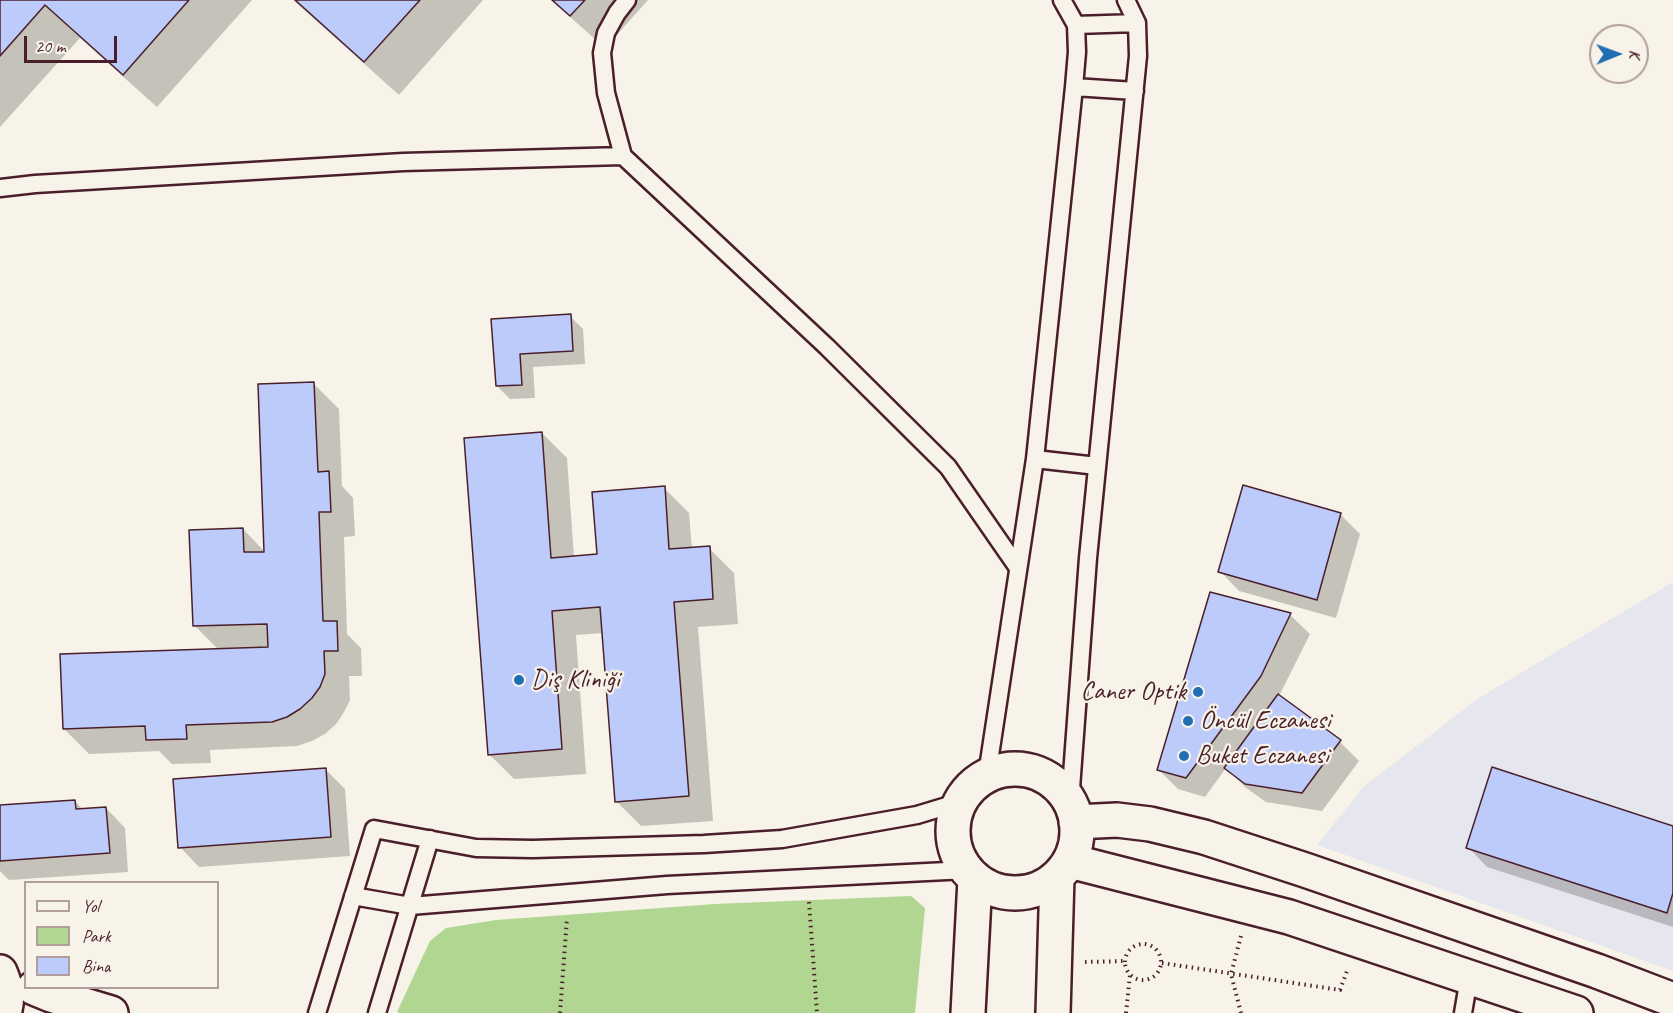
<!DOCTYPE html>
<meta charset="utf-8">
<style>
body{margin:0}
#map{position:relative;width:1673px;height:1013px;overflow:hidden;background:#f7f3e8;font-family:Caveat,sans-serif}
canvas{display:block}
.legend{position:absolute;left:24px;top:881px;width:195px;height:108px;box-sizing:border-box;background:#f7f3e8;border:2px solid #b29e9c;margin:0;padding:8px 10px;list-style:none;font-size:18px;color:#4a1f2b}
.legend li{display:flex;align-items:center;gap:12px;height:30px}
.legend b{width:30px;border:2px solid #b29e9c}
.north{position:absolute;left:1589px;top:24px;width:60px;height:60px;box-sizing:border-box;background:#f7f3e8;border:2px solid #b29e9c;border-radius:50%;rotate:89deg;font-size:16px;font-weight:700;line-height:24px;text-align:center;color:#4a1f2b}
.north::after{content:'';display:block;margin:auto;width:21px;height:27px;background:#1f6fb2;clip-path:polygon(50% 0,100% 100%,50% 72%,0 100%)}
.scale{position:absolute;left:24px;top:36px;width:93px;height:27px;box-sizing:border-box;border:3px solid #4a1f2b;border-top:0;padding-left:8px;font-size:18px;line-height:21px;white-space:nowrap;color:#4a1f2b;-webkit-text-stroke:4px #f7f3e8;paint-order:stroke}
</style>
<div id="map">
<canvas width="1673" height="1013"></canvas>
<ul class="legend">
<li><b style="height:8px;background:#f7f3e8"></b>Yol</li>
<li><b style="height:16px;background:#b0d691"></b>Park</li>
<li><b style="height:16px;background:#bdcbfb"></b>Bina</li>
</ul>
<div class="north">K</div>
<div class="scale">20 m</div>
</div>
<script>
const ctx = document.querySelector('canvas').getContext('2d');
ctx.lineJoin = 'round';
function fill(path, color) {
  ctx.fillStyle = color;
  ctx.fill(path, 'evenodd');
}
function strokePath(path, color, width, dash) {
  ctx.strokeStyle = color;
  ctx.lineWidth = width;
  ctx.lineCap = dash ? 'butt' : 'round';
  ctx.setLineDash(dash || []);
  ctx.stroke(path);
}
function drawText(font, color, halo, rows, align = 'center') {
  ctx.font = font + ' Caveat,sans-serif';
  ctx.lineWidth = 4.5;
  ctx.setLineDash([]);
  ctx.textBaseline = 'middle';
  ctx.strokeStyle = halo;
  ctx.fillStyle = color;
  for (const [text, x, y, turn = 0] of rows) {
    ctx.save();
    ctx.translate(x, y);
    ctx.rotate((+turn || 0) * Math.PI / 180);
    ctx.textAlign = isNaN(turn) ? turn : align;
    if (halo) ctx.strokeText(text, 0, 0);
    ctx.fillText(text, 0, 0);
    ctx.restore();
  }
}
fill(new Path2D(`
 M1673,582V971L1317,845L1364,786L1479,698Z`), '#e6e7ee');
fill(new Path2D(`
 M911,896L925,908L915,1013H399L397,1012L430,941L446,928L496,920L715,904Z`), '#b0d691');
fill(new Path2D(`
 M0,0H252L157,107L80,38L0,127Z
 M293,0H483L399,95Z
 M551,0H648L605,48Z
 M570,316L583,329L585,364L533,367L535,398L510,399L497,386L493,320Z
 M314,384L339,409L342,486L353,498L355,536L344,537L347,634L361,648L362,676H349L350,700L344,712L337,723L325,734L312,741L297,746L210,750L211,763L172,764L159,751L89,754L64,729L219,650L194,625L243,529L266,553Z
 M542,433L567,458L574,558L598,556L664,488L689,513L692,549L709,548L734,573L738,624L698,627L713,821L641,826L616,801L604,633L576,635L586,774L514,779L489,754Z
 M1341,515L1360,534L1336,618L1239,591L1220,571Z
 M1211,594L1290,615L1310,634L1279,696L1340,742L1359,761L1322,811L1266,802L1245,787L1226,768L1205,797L1178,789L1159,770Z
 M326,770L345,789L350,856L199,867L180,847Z
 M75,801L83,810L106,808L125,828L128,872L9,880L0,871V807Z
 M1673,827V927L1487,867L1468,847Z`), '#0003');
const building = new Path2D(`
 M0,0H189L123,75L45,5L0,56Z
 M295,0H420L364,62Z
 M552,0H585L570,16Z
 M571,314L573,351L520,354L522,385L496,386L491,319Z
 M314,382L318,472L329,471L331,512H319L323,621H337L338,651H324L325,674L320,687L312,698L300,709L287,717L272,722L186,725L187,739L146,740L145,726L63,729L60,654L268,647L267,624L193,626L189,530L243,528L244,552H264L258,384Z
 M542,432L551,558L597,554L592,492L665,486L669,549L710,546L713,599L674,602L689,796L615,802L600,607L552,611L562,749L488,755L464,438Z
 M1243,485L1341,513L1317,600L1218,572Z
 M1210,592L1291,613L1261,676L1186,778L1157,770Z
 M1278,694L1341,740L1302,793L1245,784L1224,768Z
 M1492,767L1673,826V893L1667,913L1466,848Z
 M326,768L331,837L178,848L173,779Z
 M75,800L76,809L106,807L110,853L0,861V805Z`);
fill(building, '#bdcbfb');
strokePath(building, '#4a1f2b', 1.5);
const service = new Path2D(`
 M627,0L617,13L606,33L602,53L606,93L623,156L827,347L948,467L1018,568
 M1076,25L1137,23
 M1074,87L1135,91
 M0,188L35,184L403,162L623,156
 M1035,459L1097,466
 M987,775L1035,459L1074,87L1077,52L1076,25L1062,0
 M1070,802L1088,558L1138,56L1137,23L1126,0
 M353,896L410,906L667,885L967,870
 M317,1013L374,829L476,848L533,849L704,844L782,839L917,815L960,802
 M377,1013L430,839
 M1463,1013L1469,978`);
const minor = new Path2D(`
 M953 831a62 62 0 1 1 124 0a62 62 0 1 1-124 0Z
 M1076,822L1117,820L1150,824L1204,837L1305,870L1597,971L1673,1000
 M1070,861L1289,917L1576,1013
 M0,972C6,986 9,998 4,1013
 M34,988L51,995L111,1013
 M968,1013L975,879
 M1053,1013L1057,877`);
strokePath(service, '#4a1f2b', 21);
strokePath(minor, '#4a1f2b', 38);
strokePath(new Path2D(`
 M809,902L817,1013
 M1241,936L1231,974L1241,1013
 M1125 962a18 18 0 1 1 36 0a18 18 0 1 1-36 0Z
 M1085,962L1126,961
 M1162,963L1340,990L1347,971
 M560,1013L567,918
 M1126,1013L1130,975`), '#4a1f2b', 4, [1.5, 4.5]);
strokePath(service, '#f7f3e8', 16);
strokePath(minor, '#f7f3e8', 33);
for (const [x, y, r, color] of [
 [519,680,6,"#1f6fb2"],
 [1198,692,6,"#1f6fb2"],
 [1188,721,6,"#1f6fb2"],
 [1184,756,6,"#1f6fb2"]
]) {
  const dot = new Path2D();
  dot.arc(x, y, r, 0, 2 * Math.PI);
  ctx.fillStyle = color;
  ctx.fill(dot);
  strokePath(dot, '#f7f3e8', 2);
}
drawText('26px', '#4a1f2b', '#f7f3e8', [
 ["Diş Kliniği",531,680],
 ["Caner Optik",1186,692,"right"],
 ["Öncül Eczanesi",1200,721],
 ["Buket Eczanesi",1196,756]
], 'left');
</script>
